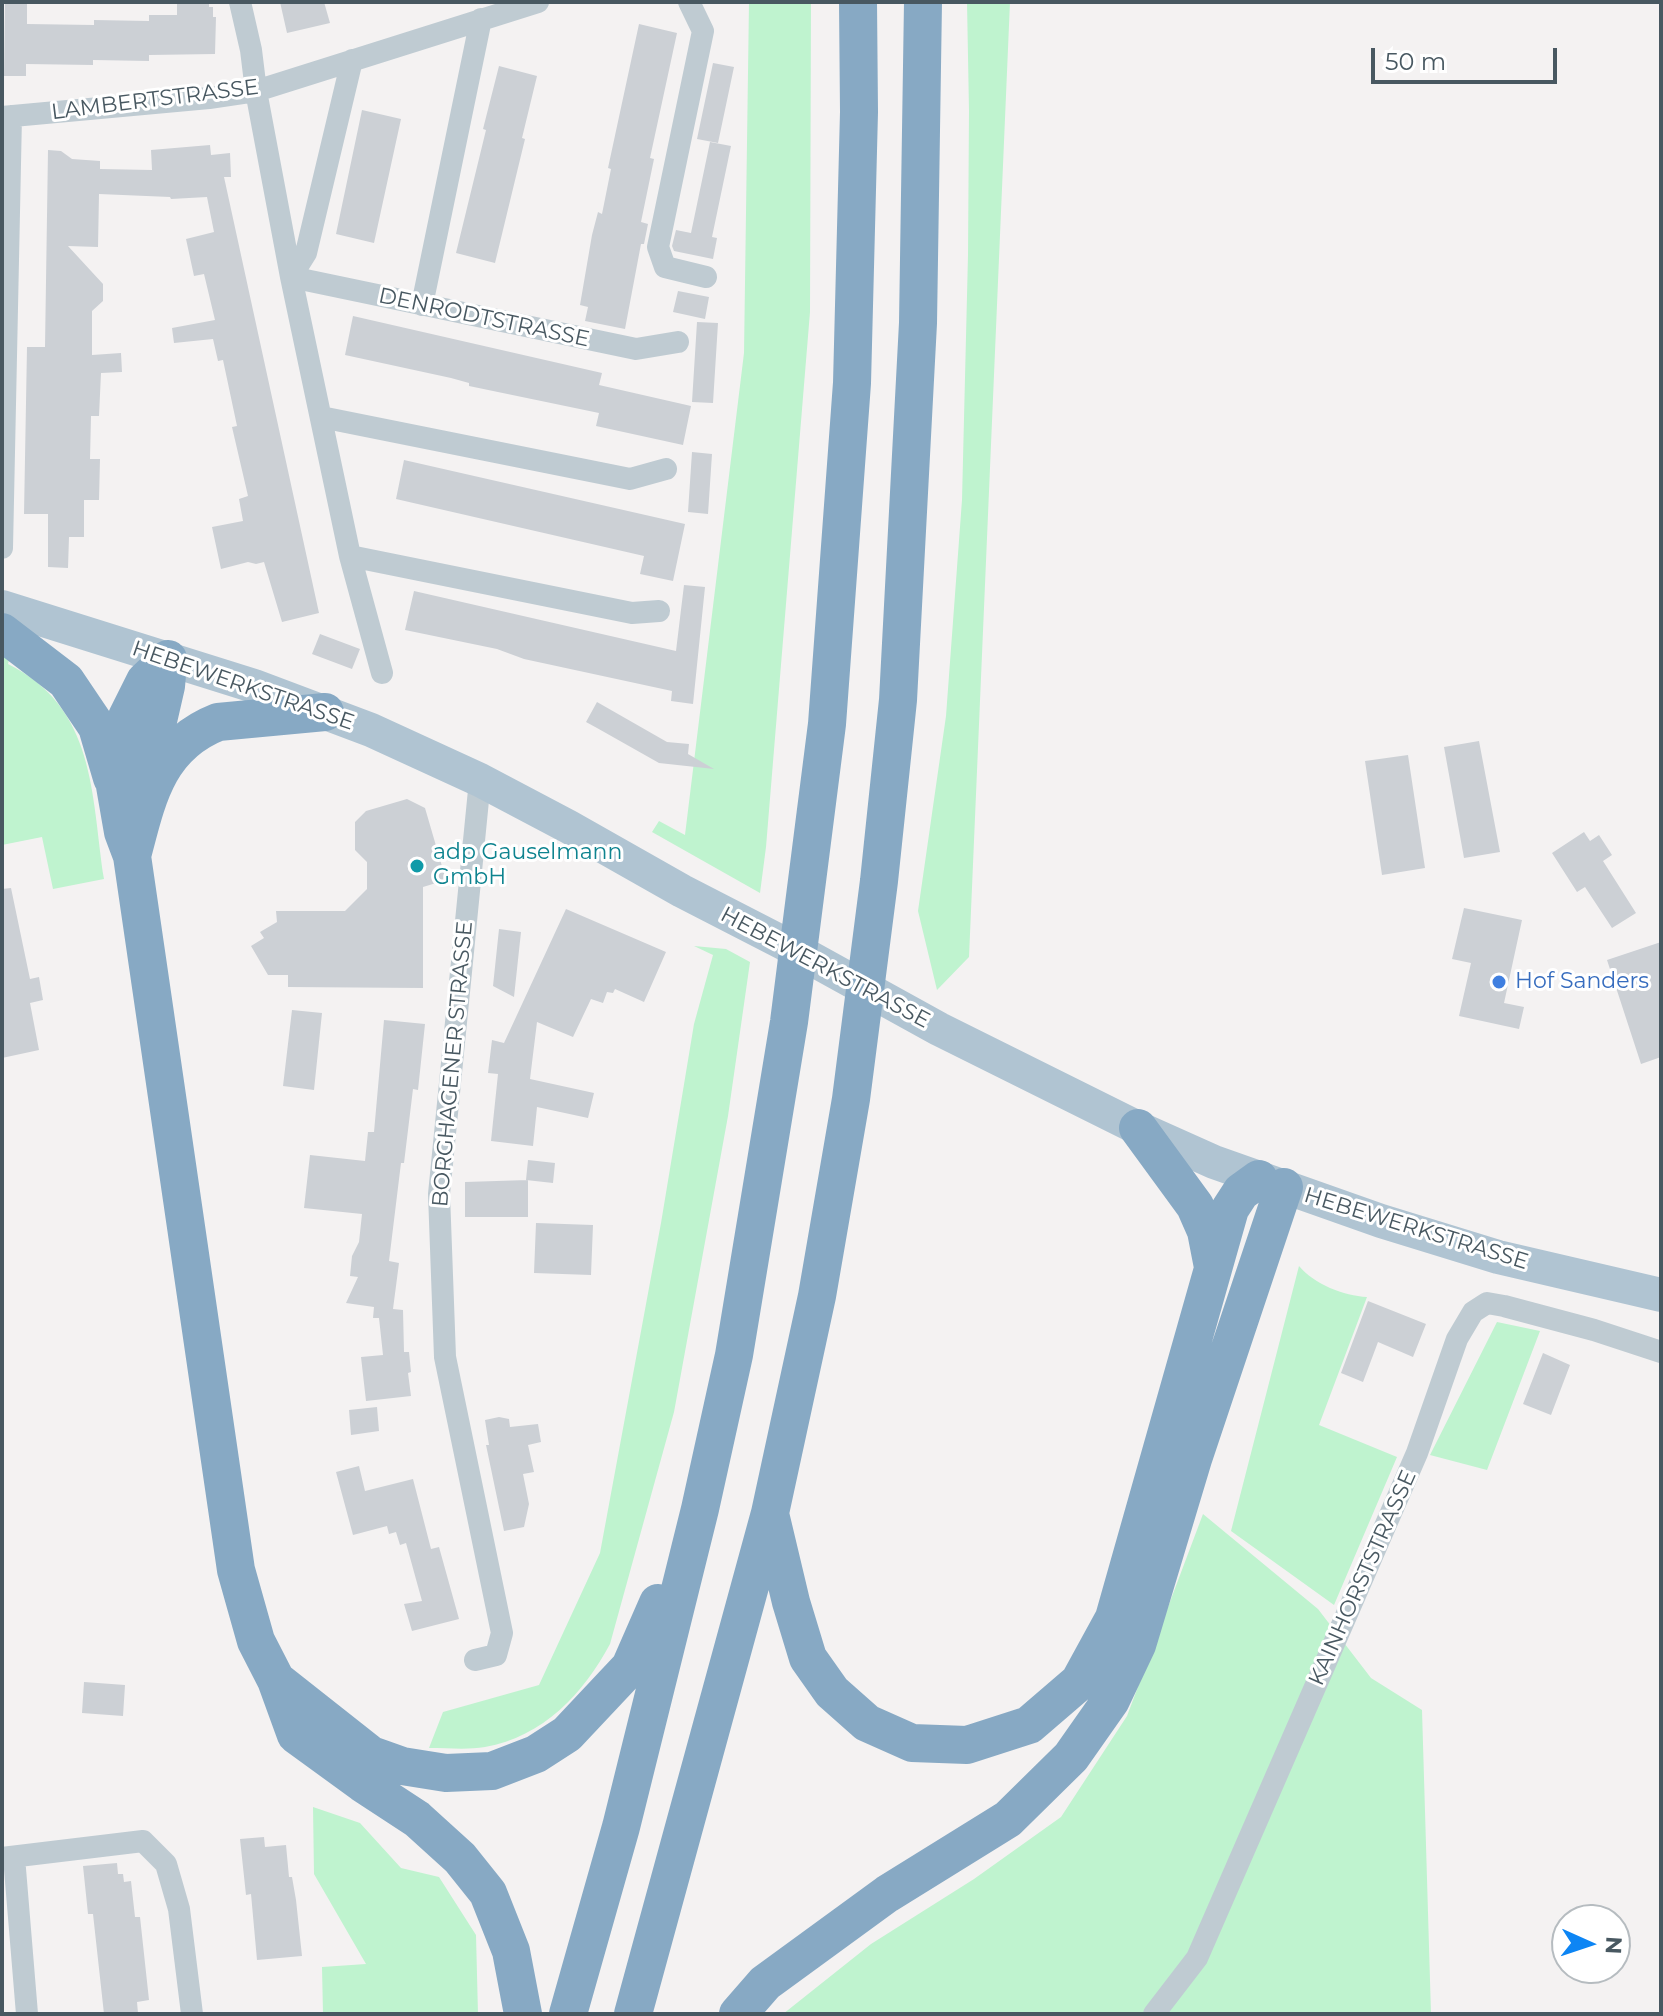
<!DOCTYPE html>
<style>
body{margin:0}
#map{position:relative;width:1663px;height:2016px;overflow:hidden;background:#f4f2f2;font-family:Montserrat,sans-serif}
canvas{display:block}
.frame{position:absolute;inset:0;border:4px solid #485861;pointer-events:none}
.north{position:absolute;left:1551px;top:1904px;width:80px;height:80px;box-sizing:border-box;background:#fff;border:2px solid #b6bcc0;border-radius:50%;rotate:93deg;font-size:22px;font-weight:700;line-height:32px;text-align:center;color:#485861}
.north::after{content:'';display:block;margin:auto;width:28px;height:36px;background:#0d85f4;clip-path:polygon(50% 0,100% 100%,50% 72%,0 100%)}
.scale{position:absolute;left:1371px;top:48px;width:186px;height:36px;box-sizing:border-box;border:4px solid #485861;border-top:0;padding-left:10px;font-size:24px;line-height:28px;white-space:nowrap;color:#485861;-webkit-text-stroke:6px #fff;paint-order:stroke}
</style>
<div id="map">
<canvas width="1663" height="2016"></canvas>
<div class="frame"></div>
<div class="north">N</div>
<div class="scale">50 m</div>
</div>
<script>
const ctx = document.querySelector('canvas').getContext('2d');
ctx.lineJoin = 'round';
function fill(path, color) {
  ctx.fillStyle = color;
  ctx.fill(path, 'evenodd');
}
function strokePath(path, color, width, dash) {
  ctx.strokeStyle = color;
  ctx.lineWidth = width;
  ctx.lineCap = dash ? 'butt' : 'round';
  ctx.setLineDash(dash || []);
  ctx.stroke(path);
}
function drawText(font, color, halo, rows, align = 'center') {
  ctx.font = font + ' Montserrat,sans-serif';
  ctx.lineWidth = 6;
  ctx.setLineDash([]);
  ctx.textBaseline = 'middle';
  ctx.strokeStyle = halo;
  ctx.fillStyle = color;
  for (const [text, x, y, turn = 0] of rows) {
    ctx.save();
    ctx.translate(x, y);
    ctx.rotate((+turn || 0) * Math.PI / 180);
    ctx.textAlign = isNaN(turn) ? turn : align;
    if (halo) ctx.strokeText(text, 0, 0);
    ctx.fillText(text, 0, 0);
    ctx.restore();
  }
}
fill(new Path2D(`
 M749,2H811L810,312L766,847L760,893L652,832L659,821L685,835L744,353Z
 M967,2H1010L969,957L937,990L918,911L946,716L962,500L968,255L969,111Z
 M2,648L11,653L8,664C96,708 91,793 104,879L53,889L42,837L2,845Z
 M694,946L726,949L750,962L728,1116L674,1412L610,1644C584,1693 543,1737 485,1747C468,1750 448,1748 429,1748L443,1712L539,1685L600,1553L661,1223L694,1024L713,955Z
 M1299,1266C1314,1284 1344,1296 1367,1297L1319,1425L1397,1457L1334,1605L1231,1531Z
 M1497,1322L1540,1331L1487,1470L1430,1455Z
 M1203,1514L1318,1609L1371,1678L1422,1710L1431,2014H783L871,1944L974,1879L1061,1817L1127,1716Z
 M313,1807L360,1823L401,1868L439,1877L476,1935L478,2014H323L322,1967L366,1964L314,1874Z`), '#bff3cf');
fill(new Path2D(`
 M5,2H27V24L94,25V20L149,21V15H177V2H209V7H213V17H216L215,54L149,55V61L93,60V65L26,64V76H4Z
 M280,2H324L330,23L287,33Z
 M639,24L677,33L650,158L654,159L641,222L648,224L644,244H641L625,329L585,321L588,307L580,305L592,235L598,212L602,214L611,169L608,168Z
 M713,63L734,67L718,143L697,139Z
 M499,66L537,76L522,138L525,139L495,263L456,253L486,130L483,129Z
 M362,110L401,119L374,243L336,234Z
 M710,142L731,146L712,237L717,238L713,259L674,251L672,246L676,230L691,233Z
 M210,145L211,155L230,153L231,177H224L319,613L282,622L264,562L256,564L248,562L221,569L212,527L243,521L239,499L248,496L232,427L237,426L223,360L218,361L213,339L174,343L172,328L215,320L204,274L194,276L186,239L214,232L207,197L171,199L170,197L99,194L98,247L68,246L103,284V301L92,311V355L121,353L122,372L101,373L99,416H91L90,459H100L99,500H84V537H69L68,568L48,567V514H24L27,347H45L48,150L61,151L72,159L100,161V169L152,170L151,150Z
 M678,291L709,297L705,319L673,312Z
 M353,316L602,373L599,385L691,406L683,445L596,426L599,413L469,386V383L451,378L345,355Z
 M697,322L718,323L713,403L692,402Z
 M692,452L712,454L708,514L688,512Z
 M404,460L685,524L673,581L640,574L644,556L396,499Z
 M684,585L705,587L693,704L671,701L672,691L524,659L497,649L405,630L414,591L676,651Z
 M320,634L360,649L352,669L312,654Z
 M597,702L667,742L689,744L688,754L714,769L659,763L597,728L586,722Z
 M1479,741L1500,852L1464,858L1444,747Z
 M1408,755L1425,868L1382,875L1365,761Z
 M407,799L425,808L446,880L423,887V988L288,987V975H268L251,946L264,938L260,932L277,922L276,911H345L367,889V862L355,850V822L366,811Z
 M1584,832L1590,841L1599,835L1612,855L1603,861L1636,913L1612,928L1585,887L1577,892L1552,853Z
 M11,888L30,979L39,977L43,1000L30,1003L39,1050L2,1058V889Z
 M1464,908L1522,920L1504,1003L1524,1007L1519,1029L1459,1016L1471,963L1452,959Z
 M566,909L666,952L644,1002L615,989L613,993L607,992L603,1003L591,999L573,1037L537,1022L530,1079L594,1093L588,1118L537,1107L533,1146L491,1141L498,1074L488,1073L492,1040L504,1043Z
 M499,929L521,932L514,997L493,986Z
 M1661,942V1057L1641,1064L1607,960Z
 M292,1010L322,1013L314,1090L283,1086Z
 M384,1020L425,1024L418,1090L413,1089L404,1163H401L389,1261L399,1263L393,1309L403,1310L404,1352H409L411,1372L408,1373L411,1396L366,1401L361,1357L383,1355L379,1318H373L374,1307L346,1303L358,1277L350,1276L352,1256L359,1242L362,1214L304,1208L310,1155L365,1161L368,1132H374Z
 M528,1160L555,1163L553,1183L526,1180Z
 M528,1180V1217H465V1182Z
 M536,1223L593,1225L591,1275L534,1273Z
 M1368,1301L1426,1324L1413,1357L1378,1342L1363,1382L1341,1373Z
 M1543,1353L1570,1365L1551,1415L1523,1404Z
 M377,1407L379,1431L351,1435L349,1410Z
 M499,1417L509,1419L510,1427L538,1424L541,1442L528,1445L534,1472L523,1474L529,1504L524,1527L504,1531L486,1445H489L485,1420Z
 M359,1466L365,1491L413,1479L431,1549L439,1547L459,1619L412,1631L404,1604L422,1601L406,1543L400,1545L396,1532L389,1534L387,1526L353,1535L336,1472Z
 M84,1682L125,1685L123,1716L82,1713Z
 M264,1837L265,1847L286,1845L289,1877H292L296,1900L302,1956L257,1960L251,1894L246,1895L240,1839Z
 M117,1863L118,1874H123L124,1882L131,1881L135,1917H140L149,2000L137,2002L138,2013L104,2014L93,1914H88L83,1866Z`), '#ccd0d5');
strokePath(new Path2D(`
 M240,2L251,50L256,91L291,277L350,556L382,673
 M689,2L703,31L658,247L665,267L706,277
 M352,60L306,253L291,277L636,349L678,342
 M2,117L209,98L256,91L538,2
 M422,305L481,19
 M321,417L630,479L666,469
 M2,548L11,116
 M350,556L632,613L659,611
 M475,1660L496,1655L502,1633L445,1357L439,1194L480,780
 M14,1857L27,2014
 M2,1858L143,1841L166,1864L179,1909L192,2014
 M1154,2014L1197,1958L1417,1453L1457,1339L1473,1312L1487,1303L1504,1306L1594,1330L1661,1352`), '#bfcbd2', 22);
strokePath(new Path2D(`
 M2,607L254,686L371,730L480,780L569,827L682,891L785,944L939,1029L1138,1128L1214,1162L1381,1221L1498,1257L1661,1295`), '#b0c4d2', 34);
strokePath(new Path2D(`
 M2,632L66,681L97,727L112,778
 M168,659L145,681L127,717L115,786L123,832L132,856L236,1570L256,1641L276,1680L296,1735L362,1783L417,1819L460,1858L488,1893L511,1951L523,2014
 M144,782L166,686L168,663
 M132,856C147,799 157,746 218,722L325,712
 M1138,1128L1195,1206L1206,1231L1213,1267
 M771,1518L791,1602L808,1658L832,1692L867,1723L912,1743L967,1745L1029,1725L1079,1682L1114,1618L1230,1209L1241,1192L1259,1179
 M276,1680L371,1755L402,1766L446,1773L492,1771L536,1754L567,1734L630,1667L658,1603
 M568,2014L621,1827L700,1509L734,1355L789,1022L827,724L852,383L859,112L858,2
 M633,2014L770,1513L817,1296L851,1099L879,881L898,700L918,323L923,2
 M738,2014L765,1983L887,1894L1008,1819L1071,1757L1111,1700L1137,1645L1193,1459L1284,1187`), '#87a9c4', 38);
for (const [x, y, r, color] of [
 [417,866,8,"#0f9aa8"],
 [1499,982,8,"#3f7fe0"]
]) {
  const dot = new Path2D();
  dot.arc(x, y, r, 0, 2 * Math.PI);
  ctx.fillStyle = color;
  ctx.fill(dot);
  strokePath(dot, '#fff', 3);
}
drawText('22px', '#485861', '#fff', [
 ["LAMBERTSTRASSE",155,100,-7],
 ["DENRODTSTRASSE",484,318,12],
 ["HEBEWERKSTRASSE",243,686,19],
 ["HEBEWERKSTRASSE",825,968,28],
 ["BORGHAGENER STRASSE",453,1064,-85],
 ["HEBEWERKSTRASSE",1416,1229,17],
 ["KAINHORSTSTRASSE",1363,1578,-66]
]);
drawText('22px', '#0d838f', '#fff', [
 ["adp Gauselmann",433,853],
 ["GmbH",433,878]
], 'left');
drawText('22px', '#366cbe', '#fff', [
 ["Hof Sanders",1515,982]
], 'left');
</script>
